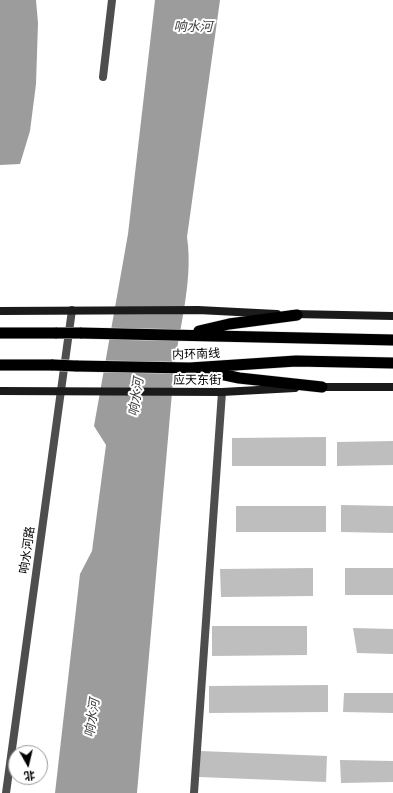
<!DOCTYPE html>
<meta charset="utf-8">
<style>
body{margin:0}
#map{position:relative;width:393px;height:793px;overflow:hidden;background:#fff;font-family:Ubuntu,"Noto Sans SC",sans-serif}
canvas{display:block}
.north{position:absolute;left:8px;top:745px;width:40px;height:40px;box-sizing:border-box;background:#fff;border:1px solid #999;border-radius:50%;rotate:172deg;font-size:11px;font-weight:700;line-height:16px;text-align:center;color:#000}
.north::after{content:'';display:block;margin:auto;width:14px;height:18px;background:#000;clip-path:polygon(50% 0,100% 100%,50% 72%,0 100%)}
</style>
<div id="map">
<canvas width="393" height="793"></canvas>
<div class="north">北</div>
</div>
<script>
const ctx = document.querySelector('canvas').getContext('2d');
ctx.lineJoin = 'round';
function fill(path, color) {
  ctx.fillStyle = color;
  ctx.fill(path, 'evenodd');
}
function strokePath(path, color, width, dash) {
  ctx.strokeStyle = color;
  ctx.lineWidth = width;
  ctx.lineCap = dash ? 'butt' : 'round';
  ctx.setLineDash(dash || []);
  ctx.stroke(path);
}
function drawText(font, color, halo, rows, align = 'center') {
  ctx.font = font + ' Ubuntu,"Noto Sans SC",sans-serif';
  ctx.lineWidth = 4;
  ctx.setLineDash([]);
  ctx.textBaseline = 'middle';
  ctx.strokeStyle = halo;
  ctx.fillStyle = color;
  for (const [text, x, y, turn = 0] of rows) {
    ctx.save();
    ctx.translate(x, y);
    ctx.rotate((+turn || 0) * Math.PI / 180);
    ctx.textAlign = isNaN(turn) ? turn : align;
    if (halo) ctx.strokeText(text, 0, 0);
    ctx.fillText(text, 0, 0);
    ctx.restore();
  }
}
fill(new Path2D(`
 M0,0H36L38,23L36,84L30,131L20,164L0,165Z
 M155,0H220L187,237C194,284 177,333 173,381C161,518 149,656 137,793H55L80,574L92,551L106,445L94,426L128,234Z`), '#9c9c9c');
fill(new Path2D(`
 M326,437V466H232V438Z
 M393,441V465L337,466V442Z
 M341,505L393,506V533L341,532Z
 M236,506H326V532H236Z
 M313,568V596L221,597L220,569Z
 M345,568H393V595H345Z
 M212,626H307V655L212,656Z
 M353,628L393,629V654L357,653Z
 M328,685V712L209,713V686Z
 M344,693H393V713L343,712Z
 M200,751L327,756L326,782L199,777Z
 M340,760L393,761V782L341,783Z`), '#bebebe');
const trunk = new Path2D(`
 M199,331L229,324L297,315
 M0,333H57
 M80,333L393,340
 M0,365H53
 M76,366L190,368L296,361L393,363
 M206,371L239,378L322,387`);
strokePath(trunk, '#dbdbdb', 12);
strokePath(new Path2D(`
 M194,793L222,392`), '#4e4e4e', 8);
strokePath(new Path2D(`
 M103,77L112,0
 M6,793L72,310`), '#4e4e4e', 8);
strokePath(new Path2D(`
 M0,311L198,310L277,314
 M293,314L393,316
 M317,387H393
 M0,391L222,392L295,388`), '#1b1b1b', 8);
strokePath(trunk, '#000', 11);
const trunkBridge = new Path2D(`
 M57,333H80
 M53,365L76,366`);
strokePath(trunkBridge, '#dbdbdb', 12, []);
strokePath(trunkBridge, '#000', 11);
drawText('12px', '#000', '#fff', [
 ["内环南线",196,354,-2],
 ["应天东街",197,380],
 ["响水河路",27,550,-82]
]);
drawText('italic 13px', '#3d3d3d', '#fff', [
 ["响水河",193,27],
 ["响水河",136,397,-82],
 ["响水河",92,718,-82]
]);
</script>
